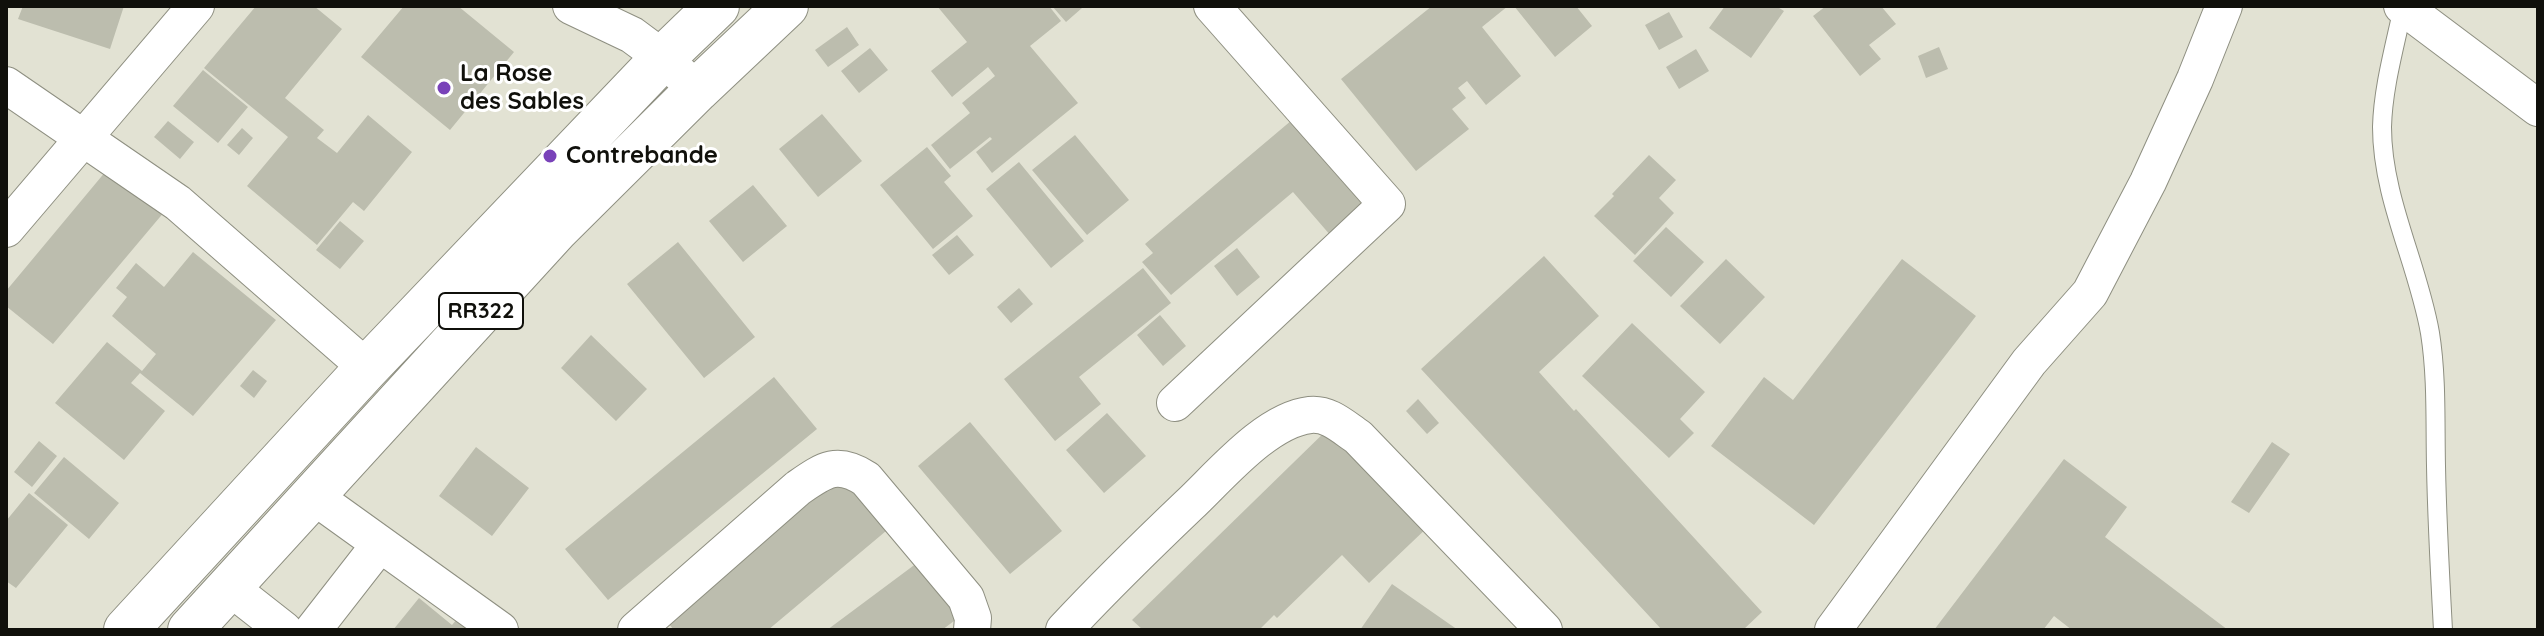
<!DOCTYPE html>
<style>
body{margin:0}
#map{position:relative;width:2544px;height:636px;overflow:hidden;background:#e2e2d3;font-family:Quicksand,sans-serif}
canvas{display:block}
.frame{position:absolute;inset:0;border:8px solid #10100b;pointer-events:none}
</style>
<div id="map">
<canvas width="2544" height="636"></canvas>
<div class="frame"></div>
</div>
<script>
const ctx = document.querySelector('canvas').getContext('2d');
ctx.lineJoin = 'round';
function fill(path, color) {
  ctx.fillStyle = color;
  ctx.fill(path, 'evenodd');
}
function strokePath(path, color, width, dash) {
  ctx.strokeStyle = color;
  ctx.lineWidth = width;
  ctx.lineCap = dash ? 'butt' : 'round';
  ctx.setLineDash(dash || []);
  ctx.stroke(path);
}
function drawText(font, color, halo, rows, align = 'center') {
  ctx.font = font + ' Quicksand,sans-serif';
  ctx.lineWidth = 6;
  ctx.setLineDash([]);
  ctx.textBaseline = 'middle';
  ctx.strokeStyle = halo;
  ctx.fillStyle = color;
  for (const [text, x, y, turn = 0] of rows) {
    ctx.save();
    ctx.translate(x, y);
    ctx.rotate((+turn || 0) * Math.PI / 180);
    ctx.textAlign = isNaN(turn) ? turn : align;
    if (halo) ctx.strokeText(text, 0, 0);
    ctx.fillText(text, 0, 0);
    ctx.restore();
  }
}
fill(new Path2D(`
 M23,6H124L110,49L18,19Z
 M256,6H314L342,29L285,98L324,130L317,138L337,153L368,115L412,152L364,211L353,202L317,245L247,186L288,137L204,68Z
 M404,6H458L514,52L450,130L361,57Z
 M937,6H1049L1061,21L1030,46L1078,103L992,173L976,152L992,139L990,137L950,169L931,145L970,113L962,103L995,76L988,67L952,97L931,71L967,42Z
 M1052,6H1080L1082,8L1066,22Z
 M1432,6H1508L1482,27L1521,76L1486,105L1467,81L1458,88L1466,98L1452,109L1469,129L1416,171L1341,79Z
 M1514,6H1576L1592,26L1555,57Z
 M1725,6H1776L1784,11L1751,58L1709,28Z
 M1826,6H1881L1896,24L1869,45L1881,59L1860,76L1813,16Z
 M1669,12L1683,37L1659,50L1645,25Z
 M847,27L859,45L828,67L815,50Z
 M1939,47L1948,69L1926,78L1918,56Z
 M870,48L888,70L859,93L841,71Z
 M1696,49L1709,71L1679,89L1666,67Z
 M203,70L248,107L218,143L173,106Z
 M822,114L862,161L818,197L779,149Z
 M1292,120L1371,203L1331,236L1293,192L1171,295L1142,262L1153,253L1145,244Z
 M168,121L194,142L180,159L154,137Z
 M242,128L253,138L239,155L227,145Z
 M1075,135L1129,200L1087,235L1032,170Z
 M927,147L951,176L944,182L973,216L933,249L880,185Z
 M1649,155L1676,180L1659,198L1674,213L1635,255L1594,216L1614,196L1612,194Z
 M1019,162L1084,241L1051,268L986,189Z
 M111,165L165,211L53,344L6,306V291Z
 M753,185L787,226L743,262L709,221Z
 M340,221L364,241L340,269L316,250Z
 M1666,227L1704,262L1671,297L1633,261Z
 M957,235L974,255L949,275L932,255Z
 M678,242L755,337L704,378L627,284Z
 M1237,248L1260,277L1237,296L1214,266Z
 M193,252L276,320L193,416L140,373L131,383L165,411L124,460L55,403L107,342L142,371L156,354L112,316L127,297L116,288L136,263L164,287Z
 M1544,256L1599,316L1539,372L1574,411L1576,409L1762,612L1743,630H1662L1421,369Z
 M1726,259L1765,297L1720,344L1680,306Z
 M1902,259L1976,316L1814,525L1711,446L1764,377L1793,400Z
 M1143,268L1171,303L1079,377L1101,404L1055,441L1004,379Z
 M1019,288L1033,304L1011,323L997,307Z
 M1160,315L1186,346L1163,366L1137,335Z
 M1632,323L1705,392L1680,419L1694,433L1669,458L1582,376Z
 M591,335L647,389L616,421L561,368Z
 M253,370L267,381L254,398L240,386Z
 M774,377L817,429L608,600L565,549Z
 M1418,399L1439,423L1427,434L1406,411Z
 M1107,413L1146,456L1104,493L1066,450Z
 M970,422L1062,531L1010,574L918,466Z
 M1333,424L1431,524L1369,583L1342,555L1277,618L1274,615L1259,630H1143L1132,620Z
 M39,441L57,456L32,487L14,472Z
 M2272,442L2290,454L2249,513L2231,502Z
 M476,447L529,488L492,536L439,496Z
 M64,457L119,503L89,539L34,493Z
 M2064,459L2127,507L2105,537L2228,630H2072L2054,616L2043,630H1934Z
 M840,477L886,531L768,630H674L667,622Z
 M29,493L68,525L16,588L6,581V521Z
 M921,560L962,615L942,630H827Z
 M1392,584L1458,630H1360Z
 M419,598L452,625L457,619L470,630H393Z`), '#bcbdae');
const service = new Path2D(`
 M2403,7C2395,46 2383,87 2382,127C2382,198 2418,264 2430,333C2437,377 2435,422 2436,466C2437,521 2440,575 2443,630`);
const minor = new Path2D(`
 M571,6L632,35L663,58L697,90
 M2402,6L2538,108
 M6,85L178,203L367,368
 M6,229L196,6
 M1175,403L1387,204L1212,6
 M312,495L500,630
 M228,586L284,630
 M313,630L380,544
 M636,630L798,488C824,470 837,460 866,479L966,598L973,618L972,630
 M1064,630C1104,587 1146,546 1189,505C1220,476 1266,420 1310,415C1329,413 1343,427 1358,437L1544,630
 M1833,630L2029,362L2090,293L2148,182L2195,79L2224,6`);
const primary = new Path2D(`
 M126,630L367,368L663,58L717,6
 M190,630L556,230L697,90L786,6`);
strokePath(service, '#8e8f81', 20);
strokePath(minor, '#8e8f81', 38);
strokePath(primary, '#8e8f81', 46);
strokePath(service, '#fff', 18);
strokePath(minor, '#fff', 36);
strokePath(primary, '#fff', 44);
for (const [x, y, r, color] of [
 [444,88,8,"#7942b9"],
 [550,156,8,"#7942b9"]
]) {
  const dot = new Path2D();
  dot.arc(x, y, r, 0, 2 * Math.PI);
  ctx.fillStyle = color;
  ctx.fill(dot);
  strokePath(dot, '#fff', 3);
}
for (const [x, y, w] of [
 [481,311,84]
]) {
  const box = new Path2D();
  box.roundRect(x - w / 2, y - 18, w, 36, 6);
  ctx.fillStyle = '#fff';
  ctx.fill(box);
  strokePath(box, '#10100b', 2);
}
drawText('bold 22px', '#10100b', null, [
 ["RR322",481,311]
]);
drawText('bold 24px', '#10100b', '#fff', [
 ["La Rose",460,74],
 ["des Sables",460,102],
 ["Contrebande",566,156]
], 'left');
</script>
